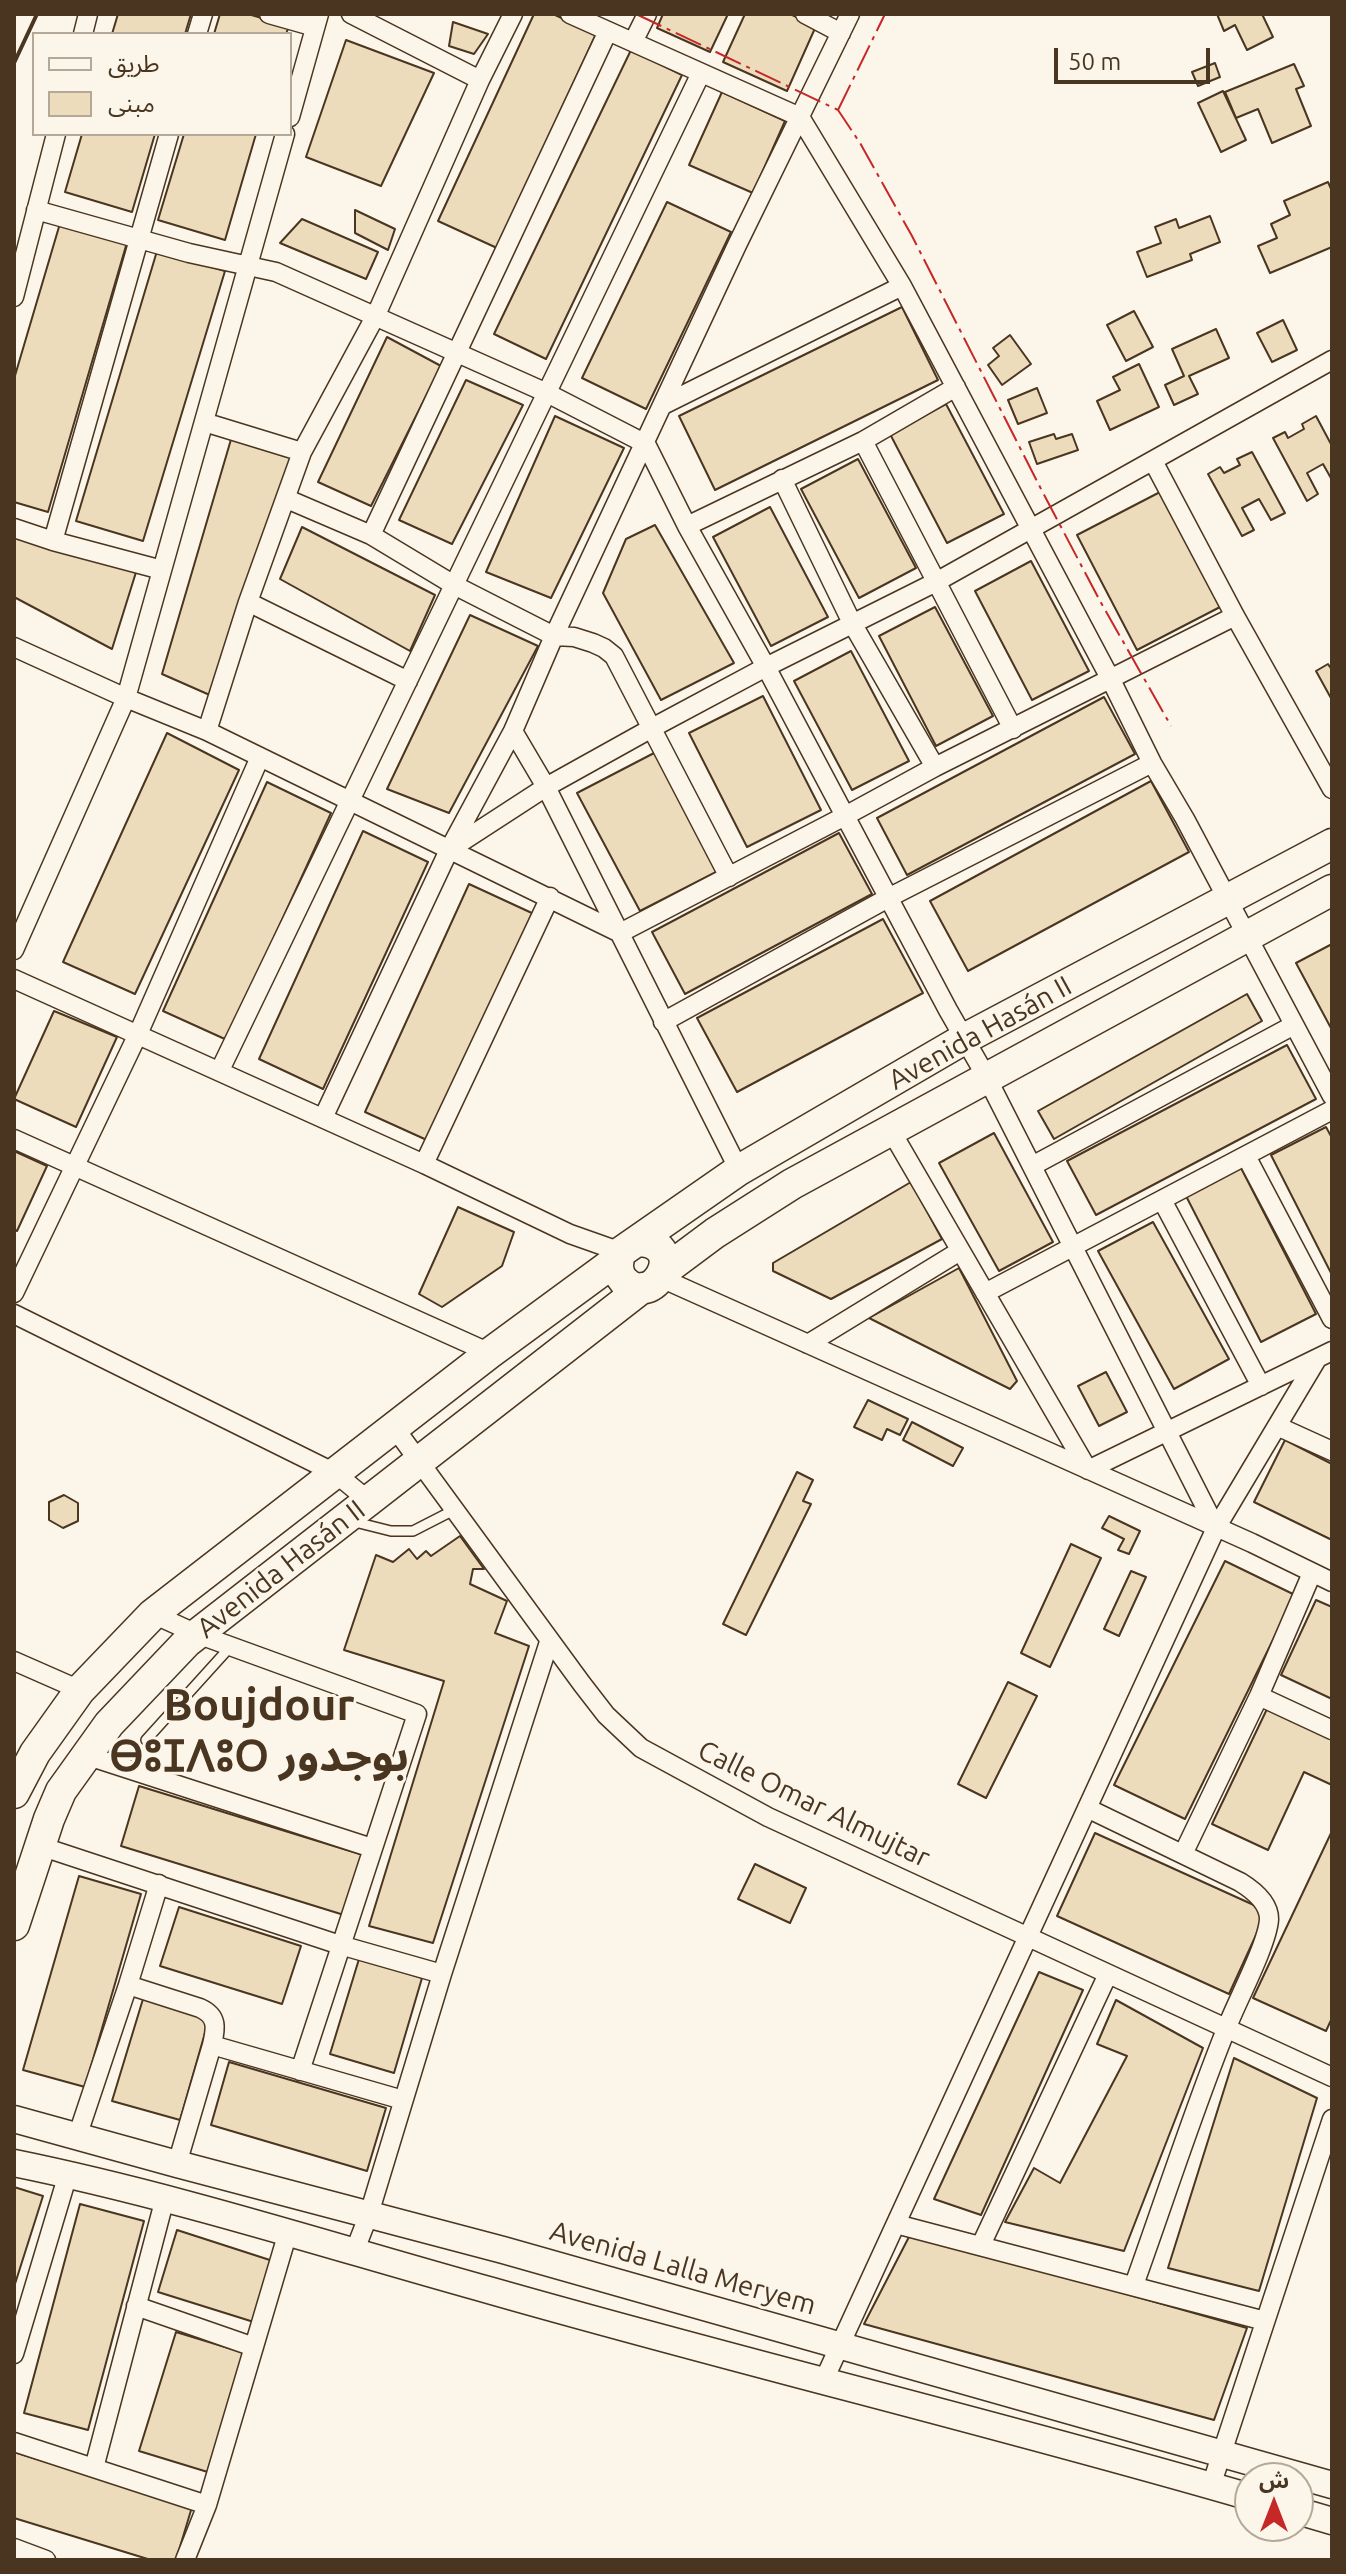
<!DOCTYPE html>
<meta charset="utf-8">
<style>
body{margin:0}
#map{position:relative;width:1346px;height:2574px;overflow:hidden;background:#fbf6e9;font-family:Ubuntu,"Noto Sans Arabic",sans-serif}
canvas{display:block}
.frame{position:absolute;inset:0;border:16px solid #4a3520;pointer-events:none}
.legend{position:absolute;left:32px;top:32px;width:260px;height:104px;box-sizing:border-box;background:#fbf6e9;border:2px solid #b4a999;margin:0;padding:10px 14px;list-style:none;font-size:24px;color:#4a3520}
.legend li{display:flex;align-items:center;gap:16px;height:40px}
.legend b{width:40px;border:2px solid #b4a999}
.north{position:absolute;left:1234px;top:2462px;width:80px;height:80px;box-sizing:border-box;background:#fbf6e9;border:2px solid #b4a999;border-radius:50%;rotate:0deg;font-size:22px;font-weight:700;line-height:32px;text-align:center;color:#4a3520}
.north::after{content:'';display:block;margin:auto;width:28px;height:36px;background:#c62828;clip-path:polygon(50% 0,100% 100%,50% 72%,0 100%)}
.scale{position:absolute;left:1054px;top:48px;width:156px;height:36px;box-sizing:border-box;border:4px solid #4a3520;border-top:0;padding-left:10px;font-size:24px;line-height:28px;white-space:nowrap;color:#4a3520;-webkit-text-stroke:6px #fbf6e9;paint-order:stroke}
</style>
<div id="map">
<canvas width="1346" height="2574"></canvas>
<div class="frame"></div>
<ul class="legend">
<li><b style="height:10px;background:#fbf6e9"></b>طريق</li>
<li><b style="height:22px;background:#ecdcbc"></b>مبنى</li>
</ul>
<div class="north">ش</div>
<div class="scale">50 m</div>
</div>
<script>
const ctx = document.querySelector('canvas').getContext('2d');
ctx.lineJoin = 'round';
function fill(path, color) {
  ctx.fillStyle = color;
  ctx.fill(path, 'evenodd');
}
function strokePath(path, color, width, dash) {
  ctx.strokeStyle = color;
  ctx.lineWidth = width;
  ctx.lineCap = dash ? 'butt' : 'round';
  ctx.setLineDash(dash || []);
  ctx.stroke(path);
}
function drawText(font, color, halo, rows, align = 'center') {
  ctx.font = font + ' Ubuntu,"Noto Sans Arabic","Noto Sans Tifinagh",sans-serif';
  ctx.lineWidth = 6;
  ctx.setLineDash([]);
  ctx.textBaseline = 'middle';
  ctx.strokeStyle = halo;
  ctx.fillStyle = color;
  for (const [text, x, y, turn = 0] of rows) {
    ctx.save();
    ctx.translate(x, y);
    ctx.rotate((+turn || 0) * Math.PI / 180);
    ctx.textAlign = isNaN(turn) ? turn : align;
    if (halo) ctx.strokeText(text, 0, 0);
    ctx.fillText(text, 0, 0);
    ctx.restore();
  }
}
const building = new Path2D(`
 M118,14H191L185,34H112Z
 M220,14H248L289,26L286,34H214Z
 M534,14H553L596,34L497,248L438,221Z
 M663,14H728L710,52L657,28Z
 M745,14H790L816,26L787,91L723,62Z
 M1217,14H1262L1273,37L1247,50L1235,25L1224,31Z
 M453,22L488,34L474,54L449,46Z
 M346,40L434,73L381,186L306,157Z
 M631,50L682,75L546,359L494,334Z
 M1215,63L1220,77L1198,86L1192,72Z
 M1294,64L1304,86L1296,89L1311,126L1272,143L1258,109L1236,118L1225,92Z
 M1223,91L1246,140L1221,152L1198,103Z
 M722,92L785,121L753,193L689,165Z
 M82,134H155L132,212L65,192Z
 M184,134H256L225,240L158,220Z
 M1328,182L1332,191V247L1270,273L1258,246L1277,238L1271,224L1290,215L1284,201Z
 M667,202L731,232L646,409L582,378Z
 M355,210L395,229L388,250L355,233Z
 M1210,216L1220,242L1190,254L1192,260L1147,277L1137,252L1161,243L1155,227L1176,219L1179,228Z
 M302,219L378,252L366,279L280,243Z
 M61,220L128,239L48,512L14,502V379Z
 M157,251L225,271L143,541L76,521Z
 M902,307L938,380L715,490L679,416Z
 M1134,311L1153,347L1126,361L1107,325Z
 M1283,320L1297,350L1272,362L1257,333Z
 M1216,329L1229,358L1189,376L1198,394L1174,405L1165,385L1184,376L1172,349Z
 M1010,335L1031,364L1002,385L988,365L999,356L993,348Z
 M387,337L441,366L371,506L318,482Z
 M1139,364L1159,407L1110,430L1097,401L1120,390L1113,377Z
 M466,380L523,405L452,544L399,520Z
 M1037,388L1047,413L1018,424L1008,400Z
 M946,404L1004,514L947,543L890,434Z
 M555,416L624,448L551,598L486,572Z
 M1316,416L1332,446V480L1323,464L1307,473L1318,494L1307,501L1273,438L1285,432L1288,438L1304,429L1302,424Z
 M1054,434L1056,439L1072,434L1078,450L1037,464L1029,442Z
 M232,436L295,459L212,696L162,674Z
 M1252,452L1285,513L1271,520L1259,499L1242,508L1254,530L1242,536L1208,474L1220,467L1224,473L1240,465L1237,459Z
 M858,459L916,568L859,598L801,489Z
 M1162,491L1222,606L1137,650L1077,535Z
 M770,507L828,617L771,646L713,537Z
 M655,525L734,663L661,700L603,593L626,539Z
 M302,527L435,595L410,651L280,579Z
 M14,533L137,569L112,649L14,597Z
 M1031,561L1089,671L1032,700L975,591Z
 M935,607L993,716L936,746L879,636Z
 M470,615L538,646L449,813L387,789Z
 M851,651L909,761L852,790L794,681Z
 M1328,664L1332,670V700L1316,671Z
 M763,696L821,810L747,847L689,733Z
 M1104,697L1135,754L907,875L877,818Z
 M167,733L239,770L135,994L63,962Z
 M656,752L718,871L640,911L577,793Z
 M1151,781L1189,852L968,971L930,901Z
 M267,782L331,813L227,1040L163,1011Z
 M363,831L428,862L323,1089L259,1059Z
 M839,833L872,894L685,994L652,932Z
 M469,884L534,914L429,1141L365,1112Z
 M883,919L923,993L737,1092L697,1018Z
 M1332,944V1030L1296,963Z
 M1247,994L1262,1021L1054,1139L1038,1111Z
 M54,1011L117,1037L76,1127L14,1099Z
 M1287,1045L1316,1099L1096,1215L1067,1161Z
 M1326,1127L1332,1138V1275L1271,1155Z
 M994,1133L1053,1242L999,1271L939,1163Z
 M14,1151L47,1166L17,1231L14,1229Z
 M1241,1168L1316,1314L1261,1342L1186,1196Z
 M911,1182L942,1239L831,1299L773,1271V1263Z
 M458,1207L514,1232L502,1266L442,1307L419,1294Z
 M1153,1222L1229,1359L1174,1389L1098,1251Z
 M959,1268L1017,1381L1010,1389L869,1318Z
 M1106,1372L1127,1412L1099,1426L1078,1386Z
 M868,1400L908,1419L900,1435L887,1429L882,1440L854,1427Z
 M912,1422L963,1448L953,1466L903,1440Z
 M1285,1440L1332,1464V1540L1254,1502Z
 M797,1472L813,1480L803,1501L811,1504L746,1635L723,1624Z
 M64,1495L78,1503V1521L63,1528L49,1520V1502Z
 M1109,1516L1140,1531L1129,1554L1118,1550L1124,1539L1102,1528Z
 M460,1536L484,1569H473L470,1584L507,1601L495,1633L529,1646L433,1943L369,1926L444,1681L344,1650L376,1555L393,1562L409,1549L417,1559L426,1551L431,1556Z
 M1071,1544L1101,1558L1050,1667L1021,1653Z
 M1225,1561L1295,1595L1185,1819L1114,1785Z
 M1131,1571L1146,1577L1119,1636L1104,1629Z
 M1316,1600L1332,1607V1699L1281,1675Z
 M1008,1682L1037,1696L986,1798L958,1784Z
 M1267,1709L1332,1739V1785L1304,1772L1268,1850L1212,1824Z
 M139,1786L363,1855L344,1915L121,1846Z
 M1332,1831V2018L1326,2031L1253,1998Z
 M1095,1833L1267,1911L1229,1994L1057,1916Z
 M755,1864L806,1888L790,1923L738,1899Z
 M79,1876L141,1894L85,2087L23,2070Z
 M179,1907L301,1946L282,2004L160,1966Z
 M359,1959L422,1978L394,2073L330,2054Z
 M1039,1972L1083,1990L981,2215L934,2199Z
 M143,1999L209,2019L180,2120L112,2101Z
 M1116,2000L1203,2048L1124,2251L1005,2222L1034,2168L1060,2183L1127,2056L1097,2044Z
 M1234,2058L1317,2098L1259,2291L1168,2268Z
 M229,2062L386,2108L367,2171L211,2125Z
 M14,2187L43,2196L14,2287Z
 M80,2204L144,2221L88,2430L24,2413Z
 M177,2230L276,2262L257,2323L158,2292Z
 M911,2233L1247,2328L1214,2420L864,2324Z
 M176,2332L248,2354L211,2473L139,2451Z
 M14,2452L192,2507L176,2560H151L14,2518Z`);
fill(building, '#ecdcbc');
strokePath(building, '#4a3520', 2);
const lane = new Path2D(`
 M351,1521L391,1531H413L454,1510
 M146,1740L231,1646`);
const street = new Path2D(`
 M269,14L315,27
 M351,14L480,80
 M570,14L800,117L902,286L1111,680L1152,763L1185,819L1332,1096
 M805,14L841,33
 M83,34L88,14
 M197,34L203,14
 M633,42L647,14
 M290,117L319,14
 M36,210L189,253L276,272L547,393L646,444L687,526L766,667L948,1010L987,1078L1216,1528
 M14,297L56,134
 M663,405L902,286
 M204,422L302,452
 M863,441L1013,729
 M1153,461L1235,616L1332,789
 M782,479L852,623L935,767
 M287,499L371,535L454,585L554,636L574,637L593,643L604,648L614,656L729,877
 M687,526L863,441L956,387
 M14,528L53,541L162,570
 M371,535L608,31
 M53,541L169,134
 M248,602L408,681
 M14,647L126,698L207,731L620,933
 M207,731L248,602L302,452L376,315L480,80L513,14
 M513,731L546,787L739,1170
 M450,848L513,731L554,636L737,245L850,14
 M620,933L845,816L935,767L1235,616
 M14,950L126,698L285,134
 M14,979L424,1164L570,1234L621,1252
 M663,1022L888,898L1152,763
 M220,1070L701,73
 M323,1118L449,850L546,787L652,728L766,667L936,582L1332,360
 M890,1129L1088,1470L1332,1351
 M14,1139L490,1353
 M1246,1156L1332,1319
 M424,1164L550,897
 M1032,1166L1294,1025
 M1162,1200L1261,1386
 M661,1278L1252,1543L1332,1582
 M14,1293L138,1034L260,757
 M985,1293L1332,1110
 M14,1314L335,1473L369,1501
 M808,1344L960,1251
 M1277,1426L1332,1451
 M394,1427L582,1684L606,1715L641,1748L768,1817L1332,2077
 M153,1614L197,1634L417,1714L300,2071
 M14,1661L80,1690
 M1259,1696L1332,1730
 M85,1755L372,1848
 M1087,1808L1240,1882C1253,1890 1269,1902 1269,1919C1268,1943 1237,2001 1227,2027C1193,2111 1165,2199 1134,2285
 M40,1846L340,1945L442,1974
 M1183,1854L1259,1696L1312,1573
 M128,1985L200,2008C218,2016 216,2028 212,2045L177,2164
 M212,2045L403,2100
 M77,2137L128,1985L159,1884
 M896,2224L1265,2321
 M981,2245L1108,1974
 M355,2250L369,2214L442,1974L549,1642
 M136,2306L254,2347
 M14,2354L68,2174
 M823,2382L1216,1528L1317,1359
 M14,2442L207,2505
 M94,2468L165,2198
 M1211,2486L1332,2119
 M14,2548L46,2560
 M185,2560L207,2505L288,2232`);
const secondary = new Path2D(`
 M14,2119L177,2164L503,2250L1332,2485
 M14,2163C176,2196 333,2247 492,2291C744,2363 999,2424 1250,2497
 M1298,2511L1332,2521`);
const primary = new Path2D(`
 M640,1241C690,1245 653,1311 624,1281C616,1272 617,1262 621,1252L739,1170L964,1039L1332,844
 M664,1271L715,1233L792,1184L1332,890
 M14,1793L35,1753L80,1690L153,1614L490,1353L618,1259
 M14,1925L49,1819L61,1791L109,1724L187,1642L642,1288`);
strokePath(lane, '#4a3520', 12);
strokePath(street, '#4a3520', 21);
strokePath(secondary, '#4a3520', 29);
strokePath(primary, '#4a3520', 33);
strokePath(lane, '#fbf6e9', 9);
strokePath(street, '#fbf6e9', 18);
strokePath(secondary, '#fbf6e9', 26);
strokePath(primary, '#fbf6e9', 30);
strokePath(new Path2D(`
 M14,63L37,14`), '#4a3520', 4);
strokePath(new Path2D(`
 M636,14L838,110L860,143L912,236L1040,487L1100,601L1171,726
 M838,110L885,14`), '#c62828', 2, [28, 6, 4, 6]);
drawText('28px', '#4a3520', '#fbf6e9', [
 ["Avenida Hasán II",980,1033,-29],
 ["Avenida Hasán II",281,1569,-38],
 ["Calle Omar Almujtar",814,1804,26],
 ["Avenida Lalla Meryem",683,2268,16]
]);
drawText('bold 44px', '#4a3520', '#fbf6e9', [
 ["Boujdour",259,1705],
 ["ⴱⵓⵊⴷⵓⵔ بوجدور",259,1756]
]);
</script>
